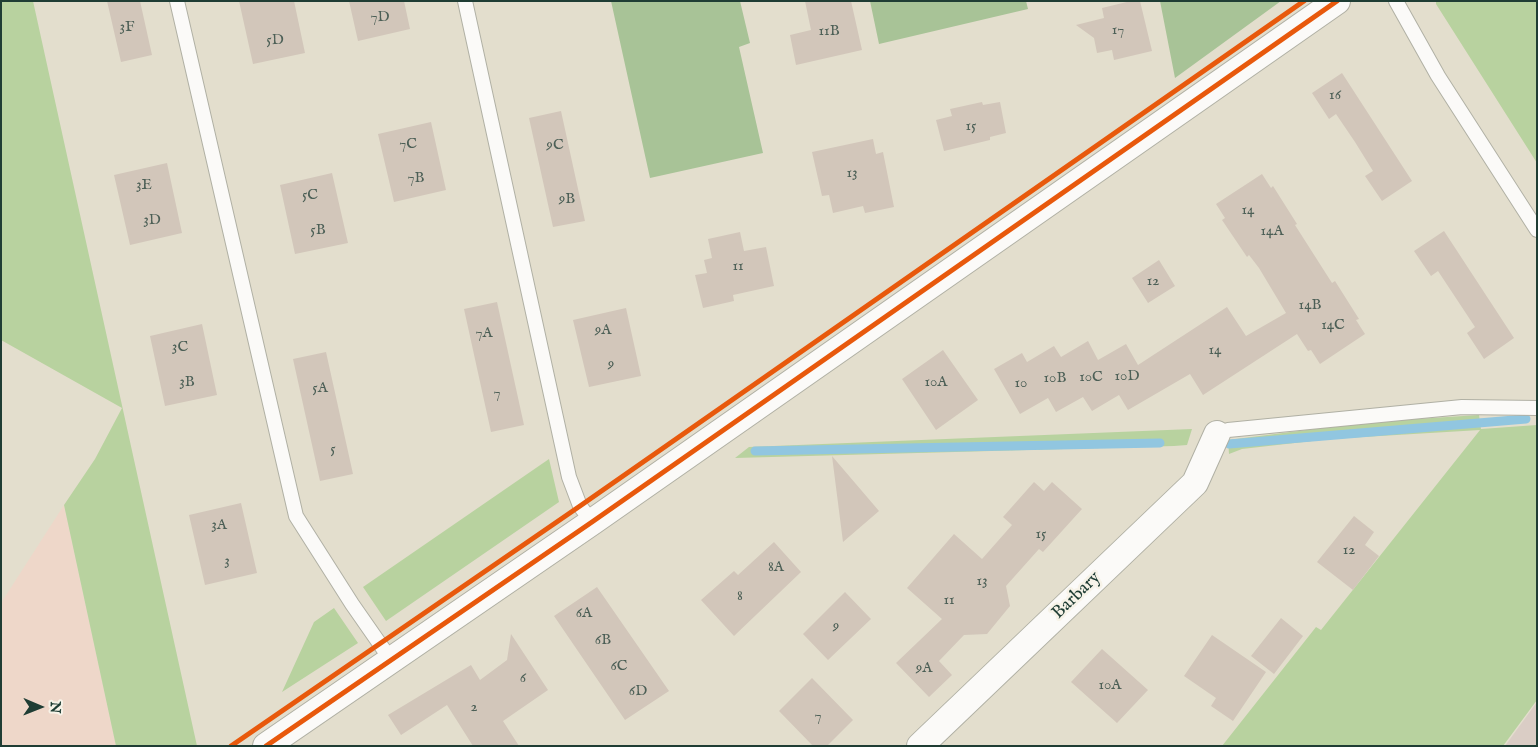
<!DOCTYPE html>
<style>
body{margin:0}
#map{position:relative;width:1538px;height:747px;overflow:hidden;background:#e3decd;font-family:"IM FELL English",serif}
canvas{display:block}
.frame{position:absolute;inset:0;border:2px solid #1f3d34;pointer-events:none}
.north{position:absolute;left:15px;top:682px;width:50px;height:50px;-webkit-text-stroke:4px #f7f3e8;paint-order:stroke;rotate:91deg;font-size:14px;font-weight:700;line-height:20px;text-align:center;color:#1f3d34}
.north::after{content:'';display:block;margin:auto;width:18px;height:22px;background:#1f3d34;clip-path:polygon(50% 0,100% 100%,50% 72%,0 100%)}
</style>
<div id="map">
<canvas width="1538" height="747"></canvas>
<div class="frame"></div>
<div class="north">N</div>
</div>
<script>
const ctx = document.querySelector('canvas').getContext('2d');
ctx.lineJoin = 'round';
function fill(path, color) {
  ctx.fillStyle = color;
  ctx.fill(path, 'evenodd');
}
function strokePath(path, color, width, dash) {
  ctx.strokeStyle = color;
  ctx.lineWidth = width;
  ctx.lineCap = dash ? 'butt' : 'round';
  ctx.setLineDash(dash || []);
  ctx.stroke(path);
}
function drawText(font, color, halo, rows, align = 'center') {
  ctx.font = font + ' "IM FELL English",serif';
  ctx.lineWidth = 5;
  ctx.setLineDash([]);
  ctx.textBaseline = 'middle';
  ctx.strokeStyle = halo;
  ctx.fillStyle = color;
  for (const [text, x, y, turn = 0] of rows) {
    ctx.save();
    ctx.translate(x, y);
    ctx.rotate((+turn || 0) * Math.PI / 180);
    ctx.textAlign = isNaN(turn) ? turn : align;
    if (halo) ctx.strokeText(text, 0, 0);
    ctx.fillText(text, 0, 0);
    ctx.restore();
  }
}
fill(new Path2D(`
 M64,505L116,746H1V603Z`), '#eed7c9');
fill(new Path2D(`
 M1537,702V746H1505Z`), '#dacdc5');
fill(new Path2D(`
 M1,1H33L197,746H116L64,505L95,459L122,408L1,340Z
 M1436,1H1537V163L1436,4Z
 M1479,415L1481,429L1537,425V700L1503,746H1222L1316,627L1321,630L1480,430L1330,439L1242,449L1229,454L1228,440L1369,422Z
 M1192,429L1187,445L1174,446L735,458L749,447Z
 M549,459L559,502L386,621L363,587Z
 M334,608L358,643L282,692L314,622Z`), '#b8d29f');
fill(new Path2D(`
 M611,1H740L750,43L739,47L763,153L650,178Z
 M870,1H1026L1028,9L879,44Z
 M1160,1H1281L1175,78Z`), '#a8c397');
strokePath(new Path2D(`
 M1229,444L1526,419
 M755,451L1160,443`), '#91c6e0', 9);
fill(new Path2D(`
 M107,1H140L152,55L121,62Z
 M239,1H294L305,53L253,64Z
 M349,1H404L410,29L358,41Z
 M805,1H851L862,50L796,65L790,35L811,30Z
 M1131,1H1140L1152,51L1114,60L1112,50L1097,53L1094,38L1076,25L1104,18L1102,8Z
 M1342,73L1412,181L1382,201L1365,176L1373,171L1355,142L1336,114L1329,119L1312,93Z
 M982,102L983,105L1000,102L1006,133L990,137V140L944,151L936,120L952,116L950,109Z
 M561,111L585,221L553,227L529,118Z
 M431,122L446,190L394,202L378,134Z
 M873,139L876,154L883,152L894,207L865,213L863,206L833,213L829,195L822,196L812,152Z
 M167,163L182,233L130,245L114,175Z
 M332,173L348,243L295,254L280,185Z
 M1262,174L1271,188L1273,186L1297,224L1295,225L1332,283L1335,281L1359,319L1356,320L1365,334L1320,364L1311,350L1308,351L1297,334L1203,395L1190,374L1128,410L1119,395L1092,411L1083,397L1056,412L1048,398L1020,414L994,369L1022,353L1027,362L1054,346L1061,357L1088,341L1098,360L1126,344L1138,365L1227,307L1246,336L1286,313L1259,268L1249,255L1247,257L1222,220L1225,218L1216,204Z
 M1444,231L1514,338L1484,359L1467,333L1475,327L1438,271L1431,276L1414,251Z
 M740,232L744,251L766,247L774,286L733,295L734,301L703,308L695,275L707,273L704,260L712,258L708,239Z
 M1159,260L1175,286L1148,303L1132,278Z
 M497,302L524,425L491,432L464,309Z
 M626,308L641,376L589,387L573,320Z
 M202,324L217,395L165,406L150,336Z
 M943,350L978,400L936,430L902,379Z
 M326,352L353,474L320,481L293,359Z
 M832,456L879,511L843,542Z
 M1034,482L1044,491L1052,482L1082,509L1043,552L1039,549L1006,586L1010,606L987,634L964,635L939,661L952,675L929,697L896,663L942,619L907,588L954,534L982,559L1012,525L1003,517Z
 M241,503L257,573L205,585L189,515Z
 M1354,516L1374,532L1365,545L1379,556L1353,590L1317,562Z
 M774,542L801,572L734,636L701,600L734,571L738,575Z
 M597,587L669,691L625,720L554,616Z
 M845,592L871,619L828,660L803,634Z
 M1281,618L1303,636L1274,674L1251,656Z
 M511,634L548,690L503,721L519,746H473L447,705L401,735L388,715L471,665L480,680L507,660Z
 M1212,635L1266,672L1233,721L1211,706L1216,698L1184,676Z
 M1102,649L1148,690L1117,723L1071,682Z
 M812,678L853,720L827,746H813L779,711Z`), '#d2c6ba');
const lane = new Path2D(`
 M177,1L296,516L352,604L391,660
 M465,1L569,477L580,506L592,522
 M1396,1L1438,76L1537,230
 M1217,434L1228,430L1462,407L1537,408`);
const street = new Path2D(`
 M266,746L592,522L1337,1
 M920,746L1195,483L1217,434`);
strokePath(lane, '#b0b0a4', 16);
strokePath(street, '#b0b0a4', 28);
strokePath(lane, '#fbfaf8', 14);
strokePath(street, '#fbfaf8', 26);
strokePath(new Path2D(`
 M231,746L580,506L1304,1
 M266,746L592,522L1337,1`), '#e8590c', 5);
drawText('15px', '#4c5f56', null, [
 ["7D",380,18],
 ["3F",127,28],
 ["17",1118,31],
 ["11B",829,32],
 ["5D",275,41],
 ["16",1335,96],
 ["15",971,127],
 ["7C",408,145],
 ["9C",555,146],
 ["13",852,174],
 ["7B",416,179],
 ["3E",144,186],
 ["5C",310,196],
 ["9B",567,200],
 ["14",1248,211],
 ["3D",152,221],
 ["5B",318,231],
 ["14A",1272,232],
 ["11",738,267],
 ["12",1153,282],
 ["14B",1310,306],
 ["14C",1333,326],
 ["9A",603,331],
 ["7A",484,334],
 ["3C",180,348],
 ["14",1215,351],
 ["9",611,365],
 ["10D",1127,377],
 ["10C",1091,378],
 ["10B",1055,379],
 ["3B",187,383],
 ["10A",936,383],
 ["10",1021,384],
 ["5A",320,389],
 ["7",497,394],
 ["5",333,450],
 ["3A",219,526],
 ["15",1041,535],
 ["12",1349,551],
 ["3",227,562],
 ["8A",776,568],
 ["13",982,582],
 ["8",740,597],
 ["11",949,601],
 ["6A",584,614],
 ["9",836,627],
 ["6B",603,641],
 ["6C",619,667],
 ["9A",924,669],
 ["6",523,679],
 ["10A",1110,686],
 ["6D",638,692],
 ["2",474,708],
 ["7",818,717]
]);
drawText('18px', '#1f3d34', '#f7f3e8', [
 ["Barbary",1077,596,-44]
]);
</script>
